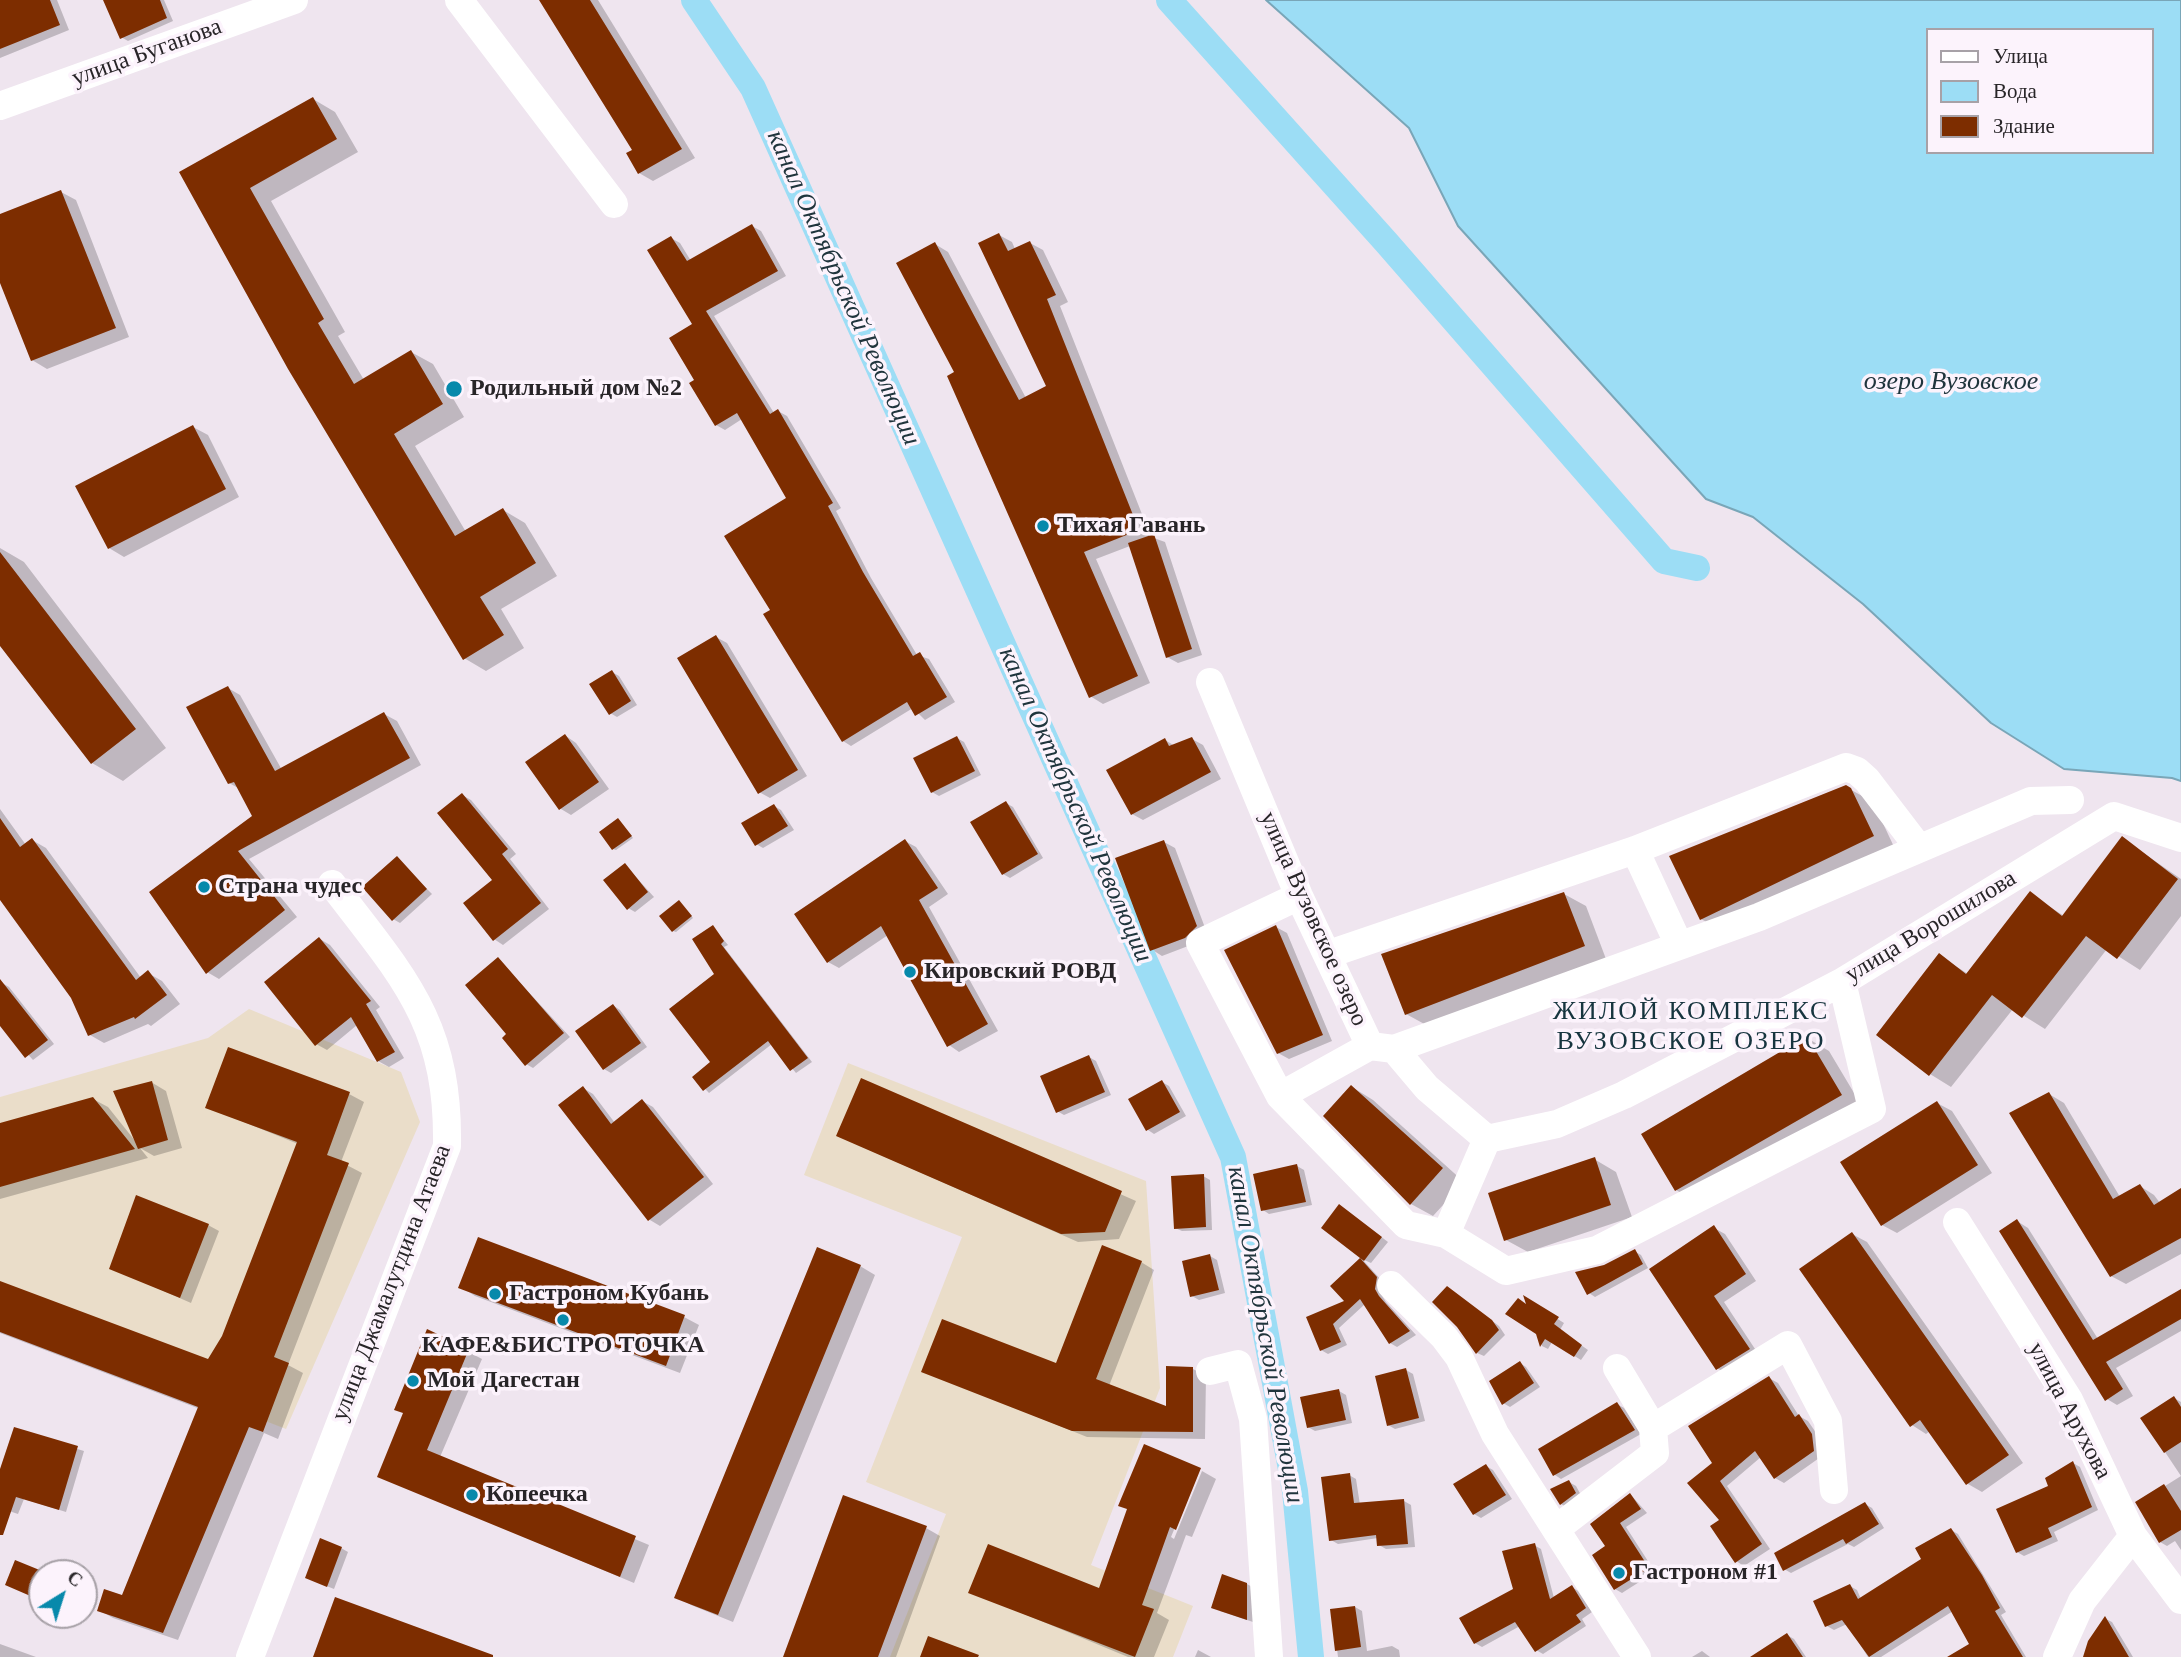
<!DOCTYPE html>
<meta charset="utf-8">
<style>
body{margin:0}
#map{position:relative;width:2181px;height:1657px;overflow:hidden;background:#efe5ef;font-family:Georgia,serif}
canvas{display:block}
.legend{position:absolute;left:1926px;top:28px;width:228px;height:126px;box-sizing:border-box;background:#fcf3fc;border:2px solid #a7a1a7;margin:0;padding:9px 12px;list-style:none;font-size:21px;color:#282528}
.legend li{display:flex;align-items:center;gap:14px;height:35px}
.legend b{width:35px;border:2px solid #a7a1a7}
.north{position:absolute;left:28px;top:1559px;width:70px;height:70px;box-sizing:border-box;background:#fcf3fc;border:2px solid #a7a1a7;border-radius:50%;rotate:38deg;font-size:19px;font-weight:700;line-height:28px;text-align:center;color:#282528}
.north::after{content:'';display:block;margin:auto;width:24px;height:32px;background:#0789ab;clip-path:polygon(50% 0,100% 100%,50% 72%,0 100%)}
</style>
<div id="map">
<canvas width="2181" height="1657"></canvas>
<ul class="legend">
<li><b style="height:9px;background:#fff"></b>Улица</li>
<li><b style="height:19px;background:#9cddf5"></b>Вода</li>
<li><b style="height:19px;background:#7d2d00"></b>Здание</li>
</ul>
<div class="north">С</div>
</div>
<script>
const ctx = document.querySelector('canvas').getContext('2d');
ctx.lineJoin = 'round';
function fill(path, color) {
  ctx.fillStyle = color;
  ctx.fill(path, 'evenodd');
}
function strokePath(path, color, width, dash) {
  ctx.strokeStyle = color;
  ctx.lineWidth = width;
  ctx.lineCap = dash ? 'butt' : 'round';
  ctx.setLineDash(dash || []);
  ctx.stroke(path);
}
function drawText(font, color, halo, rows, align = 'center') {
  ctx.font = font + ' Georgia,serif';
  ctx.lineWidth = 7;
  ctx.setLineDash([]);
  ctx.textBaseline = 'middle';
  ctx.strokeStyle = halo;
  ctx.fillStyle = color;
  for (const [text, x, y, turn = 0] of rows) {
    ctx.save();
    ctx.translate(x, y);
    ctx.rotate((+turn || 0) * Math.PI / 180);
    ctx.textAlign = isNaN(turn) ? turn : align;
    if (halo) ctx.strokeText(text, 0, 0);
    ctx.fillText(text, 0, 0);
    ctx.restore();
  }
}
fill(new Path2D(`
 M249,1009L401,1072L420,1122L286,1429L0,1319V1097L208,1038Z
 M848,1063L1146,1181L1160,1388L1091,1565L1193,1606L1173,1657H890L946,1514L866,1482L962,1237L804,1175Z`), '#eaddc9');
const water = new Path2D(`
 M1266,0H2181V781L2172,778L2064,769L1991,723L1863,604L1753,517L1706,499L1458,226L1409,128ZM1927,30H2151V152H1927Z`);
fill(water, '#9cddf5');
strokePath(water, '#79a6b8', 2);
fill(new Path2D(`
 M0,0H57L69,30L0,58Z
 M105,0H164L173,21L128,41L121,37Z
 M541,0H598L695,158L653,181L639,173L635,151Z
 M313,99L335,112L358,152L271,201L345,332L338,336L364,380L411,352L433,364L464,417L415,446L466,532L503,510L525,523L557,576L501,609L524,648L486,671L464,658L182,173Z
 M61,192L76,200L129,337L47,369L32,360L0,278V215Z
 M752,226L761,231L786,276L714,316L774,413L778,411L787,416L841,508L836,511L871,578L917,655L929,659L955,702L925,720L913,708L851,746L843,741L772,611L788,498L742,419L725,430L716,425L697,380L694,324L671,238L680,243L691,261Z
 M999,235L1012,242L1015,249L1030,243L1043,250L1068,302L1060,306L1151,537L1165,542L1202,655L1178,663L1167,657L1130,546L1096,559L1150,683L1103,704L1090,696L957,373L935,244L948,252L1026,398L1048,387Z
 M193,427L208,435L239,497L124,557L109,548Z
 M0,548L24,562L166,748L123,781L92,763L0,644Z
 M716,637L727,643L807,776L770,798L759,792Z
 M612,672L619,676L637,705L617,717L610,713Z
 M228,688L240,695L282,770L384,714L397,721L421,765L249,859L297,917L219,979L207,972L151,893L255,816L240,789L229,783Z
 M566,736L576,743L609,789L571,815L561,809L528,762Z
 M957,738L964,742L981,775L939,796L932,792Z
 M1192,739L1203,745L1221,779L1143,820L1132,814L1165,740L1175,746Z
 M1846,787L1873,802L1895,849L1723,931L1701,919Z
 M462,795L471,800L516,854L510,859L549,909L503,945L494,939V881Z
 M1006,803L1013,807L1043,858L1010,878L1003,874Z
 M774,806L781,810L794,830L763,848L756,844Z
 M0,809L26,845L32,840L46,848L141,978L148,973L162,981L180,1004L151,1026L148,1024L104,1043L90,1035L73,997L0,897Z
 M618,820L633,838L616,850L613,849Z
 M2123,839L2181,879V916L2140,970L2107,949L2045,1029L2013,1009L1951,1087L1930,1074L1940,956L1968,974L2030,894L2064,916Z
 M905,841L916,847L948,894L929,907L998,1031L959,1052L949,1045L888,935L839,968L828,962Z
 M1164,842L1175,848L1207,933L1196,943L1162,956L1151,949Z
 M397,859L432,894L400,923L393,919Z
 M625,865L654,897L635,912L628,908Z
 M1564,894L1586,906L1606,959L1428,1026L1406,1014Z
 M681,904L693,918L676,932L673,931Z
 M713,927L728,945L724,947L812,1062L796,1073L772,1044L709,1093L694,1077L713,1062L717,974Z
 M1276,927L1287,933L1332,1041L1289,1059L1278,1053Z
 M320,939L330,945L380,1007L376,1010L404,1058L389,1067L378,1061L357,1025L327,1050L316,1044Z
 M498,959L570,1037L533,1068L526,1064L508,1034Z
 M2,983L9,987L54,1044L33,1060L0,1023Z
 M614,1006L620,1010L647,1047L611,1073L604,1069Z
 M1807,1038L1829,1051L1863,1108L1698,1203L1676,1190Z
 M1089,1057L1096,1061L1111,1095L1064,1115L1057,1111Z
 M862,1080L1136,1201L1119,1239L1078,1242L838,1136Z
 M151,1082L166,1091L182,1148L154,1156L140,1148L148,1158L0,1199V1124L93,1099L108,1107L136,1142Z
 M1162,1082L1169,1086L1186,1116L1154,1134L1148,1130L1130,1100Z
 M1352,1087L1373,1100L1464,1182L1433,1216L1411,1204L1326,1116Z
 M583,1088L593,1094L615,1123L642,1101L653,1107L713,1184L660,1226L650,1220Z
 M349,1094L364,1102L341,1162L362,1173L288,1365L303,1373L278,1439L264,1433L178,1640L113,1618L99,1610L123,1598L200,1409L0,1333V1282L209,1361L223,1337L298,1144L207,1107Z
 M2049,1094L2064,1103L2120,1197L2140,1186L2154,1195L2160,1203L2181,1190V1254L2126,1284L2111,1276Z
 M1937,1103L1952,1111L1992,1173L1897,1233L1882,1225Z
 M1594,1159L1616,1172L1632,1217L1528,1252L1506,1240Z
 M1297,1166L1304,1170L1312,1205L1269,1214L1263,1210Z
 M1203,1176L1210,1180L1212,1230L1182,1231L1175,1228Z
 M1346,1210L1388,1242L1371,1263L1362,1259L1383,1282L1381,1294L1386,1302L1416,1335L1397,1347L1390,1343L1365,1304L1339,1328L1347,1345L1328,1354L1321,1350L1308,1318L1347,1301L1332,1286L1362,1258Z
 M2017,1221L2028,1228L2098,1339L2181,1291V1331L2116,1368L2133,1396L2117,1405L2107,1399Z
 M208,1225L219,1231L191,1303L111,1268Z
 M1714,1228L1725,1234L1756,1281L1724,1302L1759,1355L1728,1375L1717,1368L1651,1269Z
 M1852,1234L1867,1242L2023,1463L1982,1492L1968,1484L1930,1431L1926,1434L1912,1425Z
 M1634,1251L1641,1255L1648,1268L1595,1297L1589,1293L1605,1267Z
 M1210,1256L1217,1260L1225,1293L1199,1300L1192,1296Z
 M1141,1262L1154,1270L1109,1386L1168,1409L1193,1369L1206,1376L1205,1439L1087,1437L924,1371L1057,1366Z
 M860,1266L875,1275L733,1622L691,1605L677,1597Z
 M461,1287L684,1317L699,1325L680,1373L475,1296Z
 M1454,1292L1499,1326L1505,1335L1484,1356L1477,1353L1459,1326Z
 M1526,1299L1564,1323L1560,1330L1588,1350L1581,1360L1552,1342L1548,1349L1542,1346Z
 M428,1331L482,1359L440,1457L649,1545L634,1583L379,1476L405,1414Z
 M1520,1363L1526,1367L1540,1387L1510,1407L1503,1403Z
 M1406,1370L1413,1374L1425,1421L1395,1429L1388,1425Z
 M1769,1378L1778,1383L1799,1416L1808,1421L1821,1440L1822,1456L1784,1483L1775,1478L1761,1457L1727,1486L1770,1549L1744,1566L1736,1561L1722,1520L1714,1463Z
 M1339,1391L1346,1395L1352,1423L1315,1431L1308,1427Z
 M2174,1398L2181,1402V1550L2175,1541L2167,1546L2160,1542L2138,1503L2181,1476L2143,1419Z
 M1617,1404L1624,1408L1641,1434L1561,1479L1555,1475L1541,1450Z
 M15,1430L84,1451L66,1512L24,1499L18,1514L0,1508V1475Z
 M2073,1463L2080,1467L2098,1510L2054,1532L2058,1541L2024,1556L2017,1552L2051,1486Z
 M1486,1466L1493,1470L1512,1499L1481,1518L1474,1514Z
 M1199,1469L1171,1537L1174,1539L1202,1471L1216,1479L1192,1537L1186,1535L1157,1613L1169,1620L1154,1657H1128L971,1592L1100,1590Z
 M1349,1475L1356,1479L1360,1505L1404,1501L1411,1505L1415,1547L1386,1549L1379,1545L1378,1538L1338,1544L1331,1540Z
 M1569,1482L1576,1486L1582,1497L1568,1508L1561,1504Z
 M1631,1495L1647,1513L1626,1527L1655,1572L1622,1593L1615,1589L1608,1546Z
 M1865,1504L1872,1508L1884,1528L1854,1547L1848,1544L1791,1573L1784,1569Z
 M926,1528L940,1536L896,1657H785Z
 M1951,1530L1958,1534L2006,1612L2001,1615L2026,1657H1950L1972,1645L1953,1611L1881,1657H1868L1847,1624L1834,1630L1827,1626L1850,1586L1857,1590L1861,1599L1923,1559Z
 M1534,1545L1541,1549L1554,1598L1572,1587L1578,1591L1592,1612L1582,1619L1586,1626L1543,1654L1536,1650L1520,1626L1482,1647L1475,1643L1515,1590Z
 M341,1548L348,1552L334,1589L314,1581Z
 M1247,1584L1254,1588L1253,1622L1220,1611Z
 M1355,1607L1362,1611L1367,1651L1392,1646L1399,1650L1400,1657H1338L1332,1610Z
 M2106,1619L2112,1622L2133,1657H2085Z
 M1787,1635L1794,1639L1806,1657H1754Z
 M0,1644L36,1657H0Z
 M1198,1650L1211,1657H1195Z
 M1702,1651L1710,1657H1692Z`), '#0003');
strokePath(new Path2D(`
 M694,0L753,88L1233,1157L1295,1491L1311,1657
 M1169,0L1386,242L1664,561L1697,568`), '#9cddf5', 26);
fill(new Path2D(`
 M0,0H50L60,25L0,49Z
 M103,0H160L167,18L120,39Z
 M539,0H590L682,149L638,174L626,153L632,150Z
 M313,97L337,139L250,188L324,319L318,323L354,384L411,350L443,404L394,434L455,536L503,508L536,563L480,597L504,635L463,660L288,369L179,172Z
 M61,190L116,328L31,361L0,283V214Z
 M752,224L778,271L706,311L770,414L778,409L833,503L828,506L863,572L913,656L920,652L947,697L915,716L907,702L842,742L763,614L770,610L724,536L786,498L737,413L715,426L689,383L694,380L669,338L692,324L647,250L671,236L687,261Z
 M999,233L1008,251L1030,241L1056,295L1047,299L1139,530L1084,552L1138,676L1089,698L947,376L954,372L896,263L935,242L1019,400L1046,386L978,243Z
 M193,425L226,489L108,549L75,486Z
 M1154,534L1192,649L1166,658L1128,543Z
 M0,552L136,729L91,764L0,646Z
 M716,635L798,770L758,794L677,658Z
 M612,670L631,701L609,715L589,684Z
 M228,686L275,771L384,712L410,758L238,851L285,910L206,974L149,892L252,816L234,782L228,784L186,707Z
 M565,734L599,782L559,810L525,762Z
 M957,736L975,771L931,793L913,758Z
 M1192,737L1211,772L1131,815L1106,770L1165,738L1169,746Z
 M1846,785L1851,788L1874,836L1700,920L1669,856Z
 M462,793L508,849L502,854L541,903L493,941L463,903L492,880L437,813Z
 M1006,801L1038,854L1002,875L970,822Z
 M774,804L788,826L755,846L741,823Z
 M0,818L20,847L32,838L136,980L148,970L167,995L135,1019L134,1017L88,1036L71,998L0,900Z
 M618,818L632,836L612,850L599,832Z
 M2122,836L2178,879L2117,959L2086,936L2022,1018L1992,995L1929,1076L1876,1035L1939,953L1966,974L2030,891L2062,916Z
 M905,839L938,888L919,900L988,1024L947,1047L881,926L827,963L794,914Z
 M1164,840L1197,926L1185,938L1150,951L1115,858Z
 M397,856L427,889L392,921L362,887Z
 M625,863L648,892L627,910L603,880Z
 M1564,892L1585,946L1405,1015L1381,954Z
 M679,900L692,916L672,932L659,916Z
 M713,925L724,941L721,944L808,1058L790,1071L768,1041L703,1091L692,1077L710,1062L669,1009L714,974L692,939Z
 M1276,925L1323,1035L1277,1054L1224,950Z
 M319,937L371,1001L366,1004L395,1052L377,1062L351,1017L315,1046L264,982Z
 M498,957L564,1033L525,1066L502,1038L506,1034L465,985Z
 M0,979L48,1040L25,1058L0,1026Z
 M613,1004L641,1043L603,1070L575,1031Z
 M1807,1036L1842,1095L1675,1191L1641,1134Z
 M228,1047L350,1092L327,1155L349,1163L274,1357L289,1363L263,1432L249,1427L163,1633L97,1611L104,1589L122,1595L198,1407L0,1332V1281L208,1359L222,1336L297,1142L205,1108Z
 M1089,1055L1105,1092L1056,1113L1040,1076Z
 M861,1078L1122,1191L1105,1232L1061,1234L836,1136Z
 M1162,1080L1180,1112L1146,1131L1128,1099Z
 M152,1081L168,1140L138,1149L113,1091Z
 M1351,1085L1443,1168L1410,1205L1323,1116Z
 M583,1086L611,1124L642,1099L704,1177L648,1221L558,1105Z
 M2049,1092L2113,1199L2140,1184L2154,1205L2181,1188V1238L2110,1277L2009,1113Z
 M93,1097L135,1149L0,1187V1123Z
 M1937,1101L1978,1165L1881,1226L1840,1162Z
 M1595,1157L1611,1205L1504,1241L1488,1193Z
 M1297,1164L1306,1202L1261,1211L1253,1174Z
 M1204,1174L1206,1227L1174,1229L1171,1176Z
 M136,1195L209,1224L180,1298L109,1269Z
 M1339,1204L1382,1237L1364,1261L1360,1258L1377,1277L1375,1289L1379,1296L1410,1331L1389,1344L1360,1299L1333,1324L1341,1342L1320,1351L1306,1317L1344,1301L1330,1286L1360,1258L1321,1228Z
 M2017,1219L2093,1340L2181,1289V1319L2106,1362L2123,1389L2105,1401L1999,1231Z
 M1714,1225L1746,1274L1714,1296L1750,1349L1716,1370L1649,1269Z
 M1852,1232L2009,1455L1966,1485L1920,1420L1910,1427L1799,1269Z
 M478,1237L685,1315L666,1366L458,1288Z
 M1102,1245L1142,1261L1096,1379L1166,1406V1366L1193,1367V1432L1072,1431L921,1372L942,1319L1056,1363Z
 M817,1247L861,1265L718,1615L674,1598Z
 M1635,1249L1643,1264L1587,1295L1575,1272L1604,1265Z
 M1210,1254L1219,1290L1190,1297L1182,1261Z
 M1447,1286L1492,1320L1499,1330L1476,1354L1457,1327L1432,1302Z
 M1523,1295L1559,1317L1554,1324L1582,1345L1574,1357L1545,1339L1540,1347L1536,1334L1505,1314L1518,1298L1526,1304Z
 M427,1329L469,1349L427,1450L636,1536L620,1577L377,1477L403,1413L394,1410Z
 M1520,1361L1534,1383L1502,1405L1489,1381Z
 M1406,1368L1419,1418L1387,1426L1375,1376Z
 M1769,1376L1795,1417L1799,1414L1812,1434L1814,1451L1774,1479L1755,1451L1720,1481L1762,1544L1735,1563L1710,1526L1719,1520L1687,1483L1712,1463L1688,1426Z
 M1339,1389L1346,1420L1307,1428L1300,1397Z
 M2174,1396L2181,1407V1442L2164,1453L2140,1418Z
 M1617,1402L1635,1430L1553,1476L1538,1449Z
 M14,1427L78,1446L59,1510L16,1497L3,1535H0V1469Z
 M1144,1444L1201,1468L1176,1530L1170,1527L1142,1605L1154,1609L1135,1657L968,1593L988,1544L1099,1588L1127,1509L1118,1506Z
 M2073,1461L2092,1507L2048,1528L2052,1537L2016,1553L1996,1509L2048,1486L2045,1478Z
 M1486,1464L1506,1495L1473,1515L1453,1484Z
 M1350,1473L1354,1503L1404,1499L1408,1544L1377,1546L1376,1535L1329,1541L1321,1477Z
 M1569,1480L1576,1493L1560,1505L1550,1489Z
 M2164,1484L2181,1511V1530L2159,1543L2135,1502Z
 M1630,1493L1641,1509L1620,1523L1649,1568L1614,1590L1592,1555L1605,1546L1590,1524Z
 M843,1495L927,1526L878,1657H783Z
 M1865,1502L1879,1524L1846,1544L1843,1539L1783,1571L1774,1553Z
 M1951,1528L1982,1575L2000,1608L1995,1611L2023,1657H1947L1969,1644L1948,1606L1869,1657L1842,1620L1825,1627L1813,1601L1850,1584L1858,1599L1921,1559L1915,1548Z
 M320,1538L342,1547L327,1587L305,1578Z
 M1535,1543L1550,1599L1572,1585L1586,1608L1576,1615L1581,1622L1535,1652L1515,1622L1474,1644L1459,1618L1513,1589L1502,1551Z
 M15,1560L42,1571V1601L5,1585Z
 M1222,1574L1247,1583V1620L1211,1608Z
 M335,1597L493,1655V1657H313Z
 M1355,1606L1361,1647L1335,1651L1330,1609Z
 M2105,1616L2129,1657H2083L2088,1641Z
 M1787,1633L1803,1657H1750Z
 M928,1636L979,1655L978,1657H920Z`), '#7d2d00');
strokePath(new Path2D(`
 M459,0L614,204
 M0,106L294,0
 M1210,682L1299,896L1370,1046L1394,1049L1759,917L2031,801L2070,800
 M1635,850L1679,945
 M1299,896L1200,943L1280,1096L1406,1225L1446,1234
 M1329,954L1635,850L1846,767L1857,771L1867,780L1919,848
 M1394,1049L1427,1088L1487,1139L1446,1234L1506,1271L1597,1250L1872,1109L1842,982
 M1280,1096L1370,1046
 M1487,1139L1557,1124L1624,1095L1842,982L2114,816L2181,838
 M1957,1222L2069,1400L2133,1536L2181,1600
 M1391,1285L1444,1337L1459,1357L1495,1434L1637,1657
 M1210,1371L1238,1364L1253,1419L1269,1657
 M1653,1428L1788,1345L1828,1421L1834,1490
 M1556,1529L1655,1453L1653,1428L1617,1368
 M250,1657L447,1146C449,1022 403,977 332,884
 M2057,1657L2082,1601L2133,1536`), '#fff', 28);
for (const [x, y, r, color] of [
 [454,389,9,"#0789ab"],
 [1043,526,7,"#0789ab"],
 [204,887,7,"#0789ab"],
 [910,972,7,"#0789ab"],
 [495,1294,7,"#0789ab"],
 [563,1320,7,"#0789ab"],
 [413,1381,7,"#0789ab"],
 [472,1495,7,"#0789ab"],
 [1619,1573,7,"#0789ab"]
]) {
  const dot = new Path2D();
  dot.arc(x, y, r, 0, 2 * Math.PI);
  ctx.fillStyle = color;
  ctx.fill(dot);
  strokePath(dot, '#fcf3fc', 2.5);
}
drawText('24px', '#282528', '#fcf3fc', [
 ["улица Буганова",147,53,-20],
 ["улица Вузовское озеро",1313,919,66],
 ["улица Ворошилова",1931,927,-31],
 ["улица Джамалутдина Атаева",392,1283,-69],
 ["улица Арухова",2069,1411,62]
]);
drawText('bold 24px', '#282528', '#fcf3fc', [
 ["Родильный дом №2",470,389],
 ["Тихая Гавань",1057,526],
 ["Страна чудес",218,887],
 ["Кировский РОВД",924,972],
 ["Гастроном Кубань",509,1294],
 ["КАФЕ&БИСТРО ТОЧКА",563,1346,"center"],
 ["Мой Дагестан",427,1381],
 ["Копеечка",486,1495],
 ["Гастроном #1",1633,1573]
], 'left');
drawText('italic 26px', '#20353d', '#fcf3fc', [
 ["канал Октябрьской Революции",843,288,66],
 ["озеро Вузовское",1951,382],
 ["канал Октябрьской Революции",1075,805,66],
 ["канал Октябрьской Революции",1265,1335,80]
]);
ctx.letterSpacing = '2px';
drawText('26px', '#17353f', '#fcf3fc', [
 ["ЖИЛОЙ КОМПЛЕКС",1691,1012],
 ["ВУЗОВСКОЕ ОЗЕРО",1691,1042]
]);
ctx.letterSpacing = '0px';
</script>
